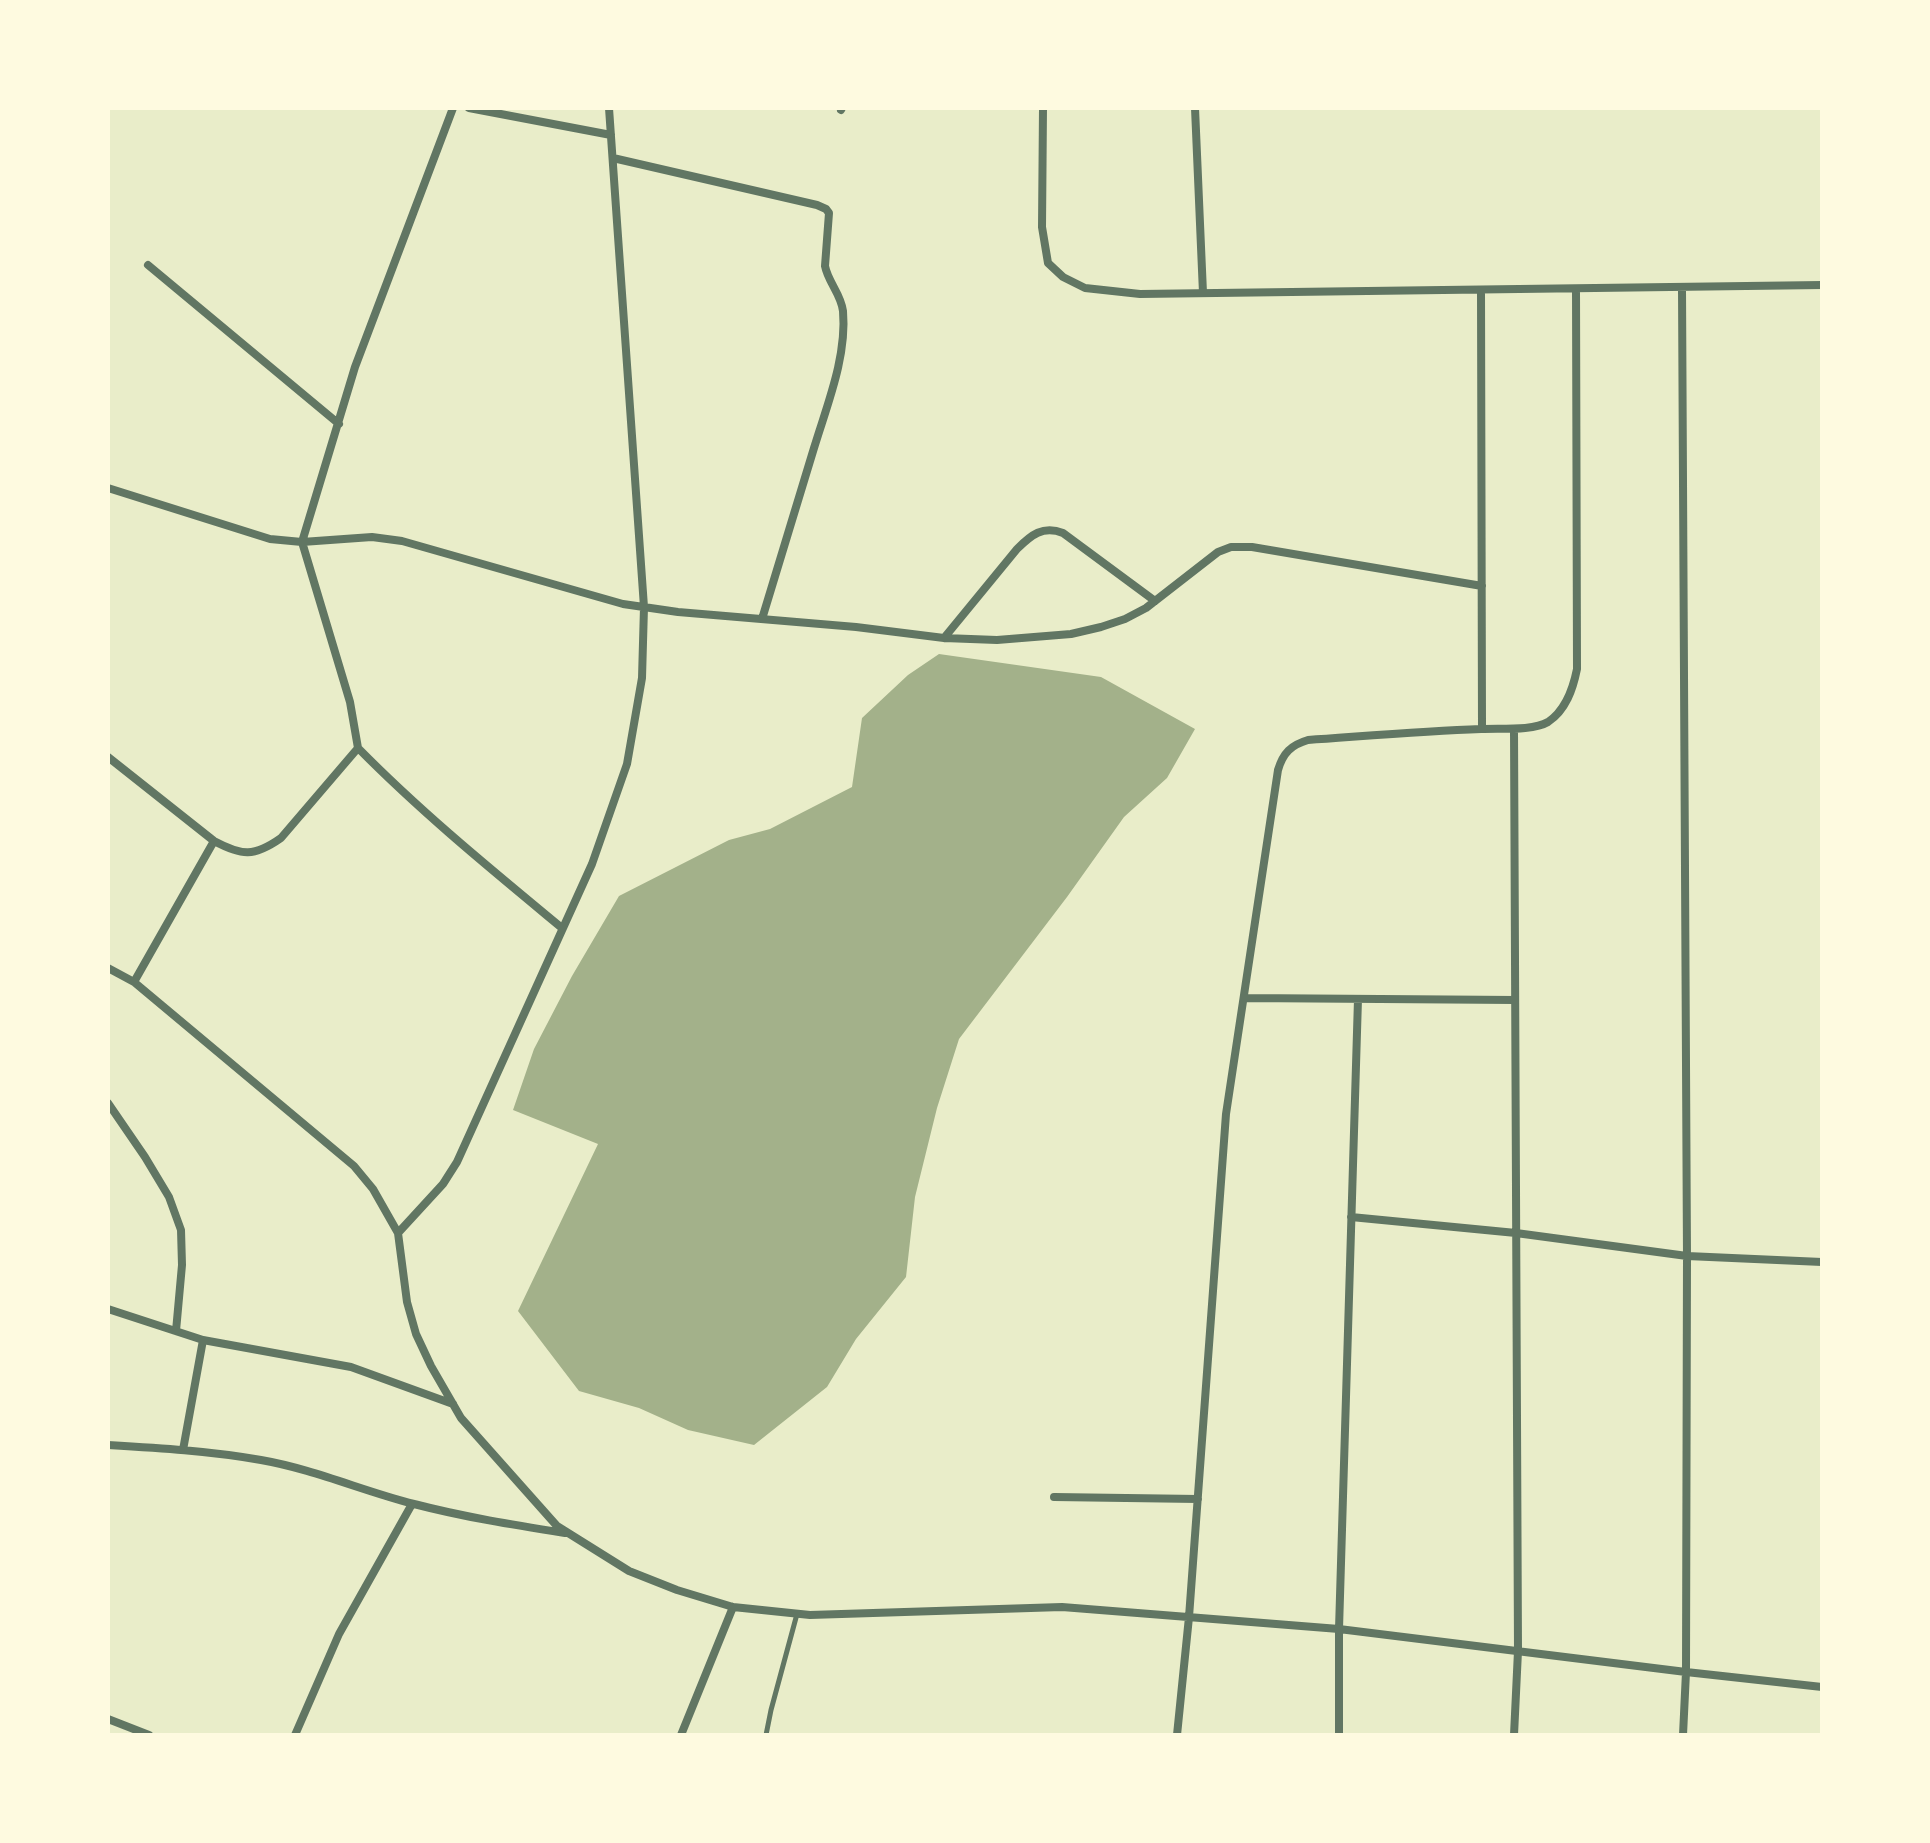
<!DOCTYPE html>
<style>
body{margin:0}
#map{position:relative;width:1930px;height:1843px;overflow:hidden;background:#e9edc9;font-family:Overpass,sans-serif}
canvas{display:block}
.frame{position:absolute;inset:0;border:110px solid #fefae0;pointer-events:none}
</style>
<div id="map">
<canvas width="1930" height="1843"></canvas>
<div class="frame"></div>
</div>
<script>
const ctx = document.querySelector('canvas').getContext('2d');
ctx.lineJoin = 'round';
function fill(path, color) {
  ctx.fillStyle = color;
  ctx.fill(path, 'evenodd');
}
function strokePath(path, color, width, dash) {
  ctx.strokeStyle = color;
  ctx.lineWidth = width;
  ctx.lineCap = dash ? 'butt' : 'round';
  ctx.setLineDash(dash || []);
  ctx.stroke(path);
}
fill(new Path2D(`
 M939,654L1101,677L1195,729L1167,778L1124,817L1067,897L959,1039L937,1108L915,1197L906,1277L856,1339L827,1387L754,1445L688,1430L639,1408L579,1391L518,1311L598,1144L513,1110L534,1049L572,976L619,896L729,840L770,829L852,787L862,718L908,675Z`), '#a3b18a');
strokePath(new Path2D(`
 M766,1735L771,1710L797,1614`), '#617663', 5);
strokePath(new Path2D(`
 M469,108L611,135
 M1043,108L1042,227L1048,263L1063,277L1085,288L1140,294L1822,285
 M1195,108L1203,293
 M841,110L842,108
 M613,158L817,205L826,209L829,213L825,266C828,282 841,294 843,311C847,357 827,405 814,448C797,505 779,562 762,619
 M148,265L339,424
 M1682,288L1687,1256L1686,1672L1683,1735
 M1481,290L1482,729
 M108,488L270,539L302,542L372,537L402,541L623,604L678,612L856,627L944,638L997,640L1071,634L1101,627L1125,619L1146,608L1218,552L1231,547H1252L1482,586
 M944,638L1017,549C1031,535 1043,525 1063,533L1155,601
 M1514,729L1518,1651L1514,1735
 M358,748C422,813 492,870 562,928
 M108,757L214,841C242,856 254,857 281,838L358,748L350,702L302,542L355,367L453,108
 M108,968L134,982L354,1166L373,1189L398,1233L407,1302L416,1334L431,1366L461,1418L557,1526L629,1571L677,1590L733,1607L810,1615L1062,1607L1339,1629L1686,1672L1822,1687
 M134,982L214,841
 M1245,998L1515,1000
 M108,1103L145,1157L169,1197L181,1230L182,1265L176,1331
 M1351,1217L1516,1233L1687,1256L1822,1262
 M398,1233L443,1184L457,1162L592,864L627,764L642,678L644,607L609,108
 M108,1309L203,1340L351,1367L453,1404
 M108,1445C159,1448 210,1451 261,1460C313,1469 363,1491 414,1504C464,1517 514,1525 565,1533
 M183,1450L203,1340
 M1054,1497L1198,1499
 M108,1719L149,1735
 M295,1735L339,1634L412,1504
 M681,1735L733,1607
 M1177,1735L1189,1617L1226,1114L1278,770C1283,753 1291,745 1308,740C1366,736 1424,731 1481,729C1500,728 1533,731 1548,722C1566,710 1573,689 1577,669L1576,289
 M1339,1735V1629L1358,999`), '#617663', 8);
</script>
